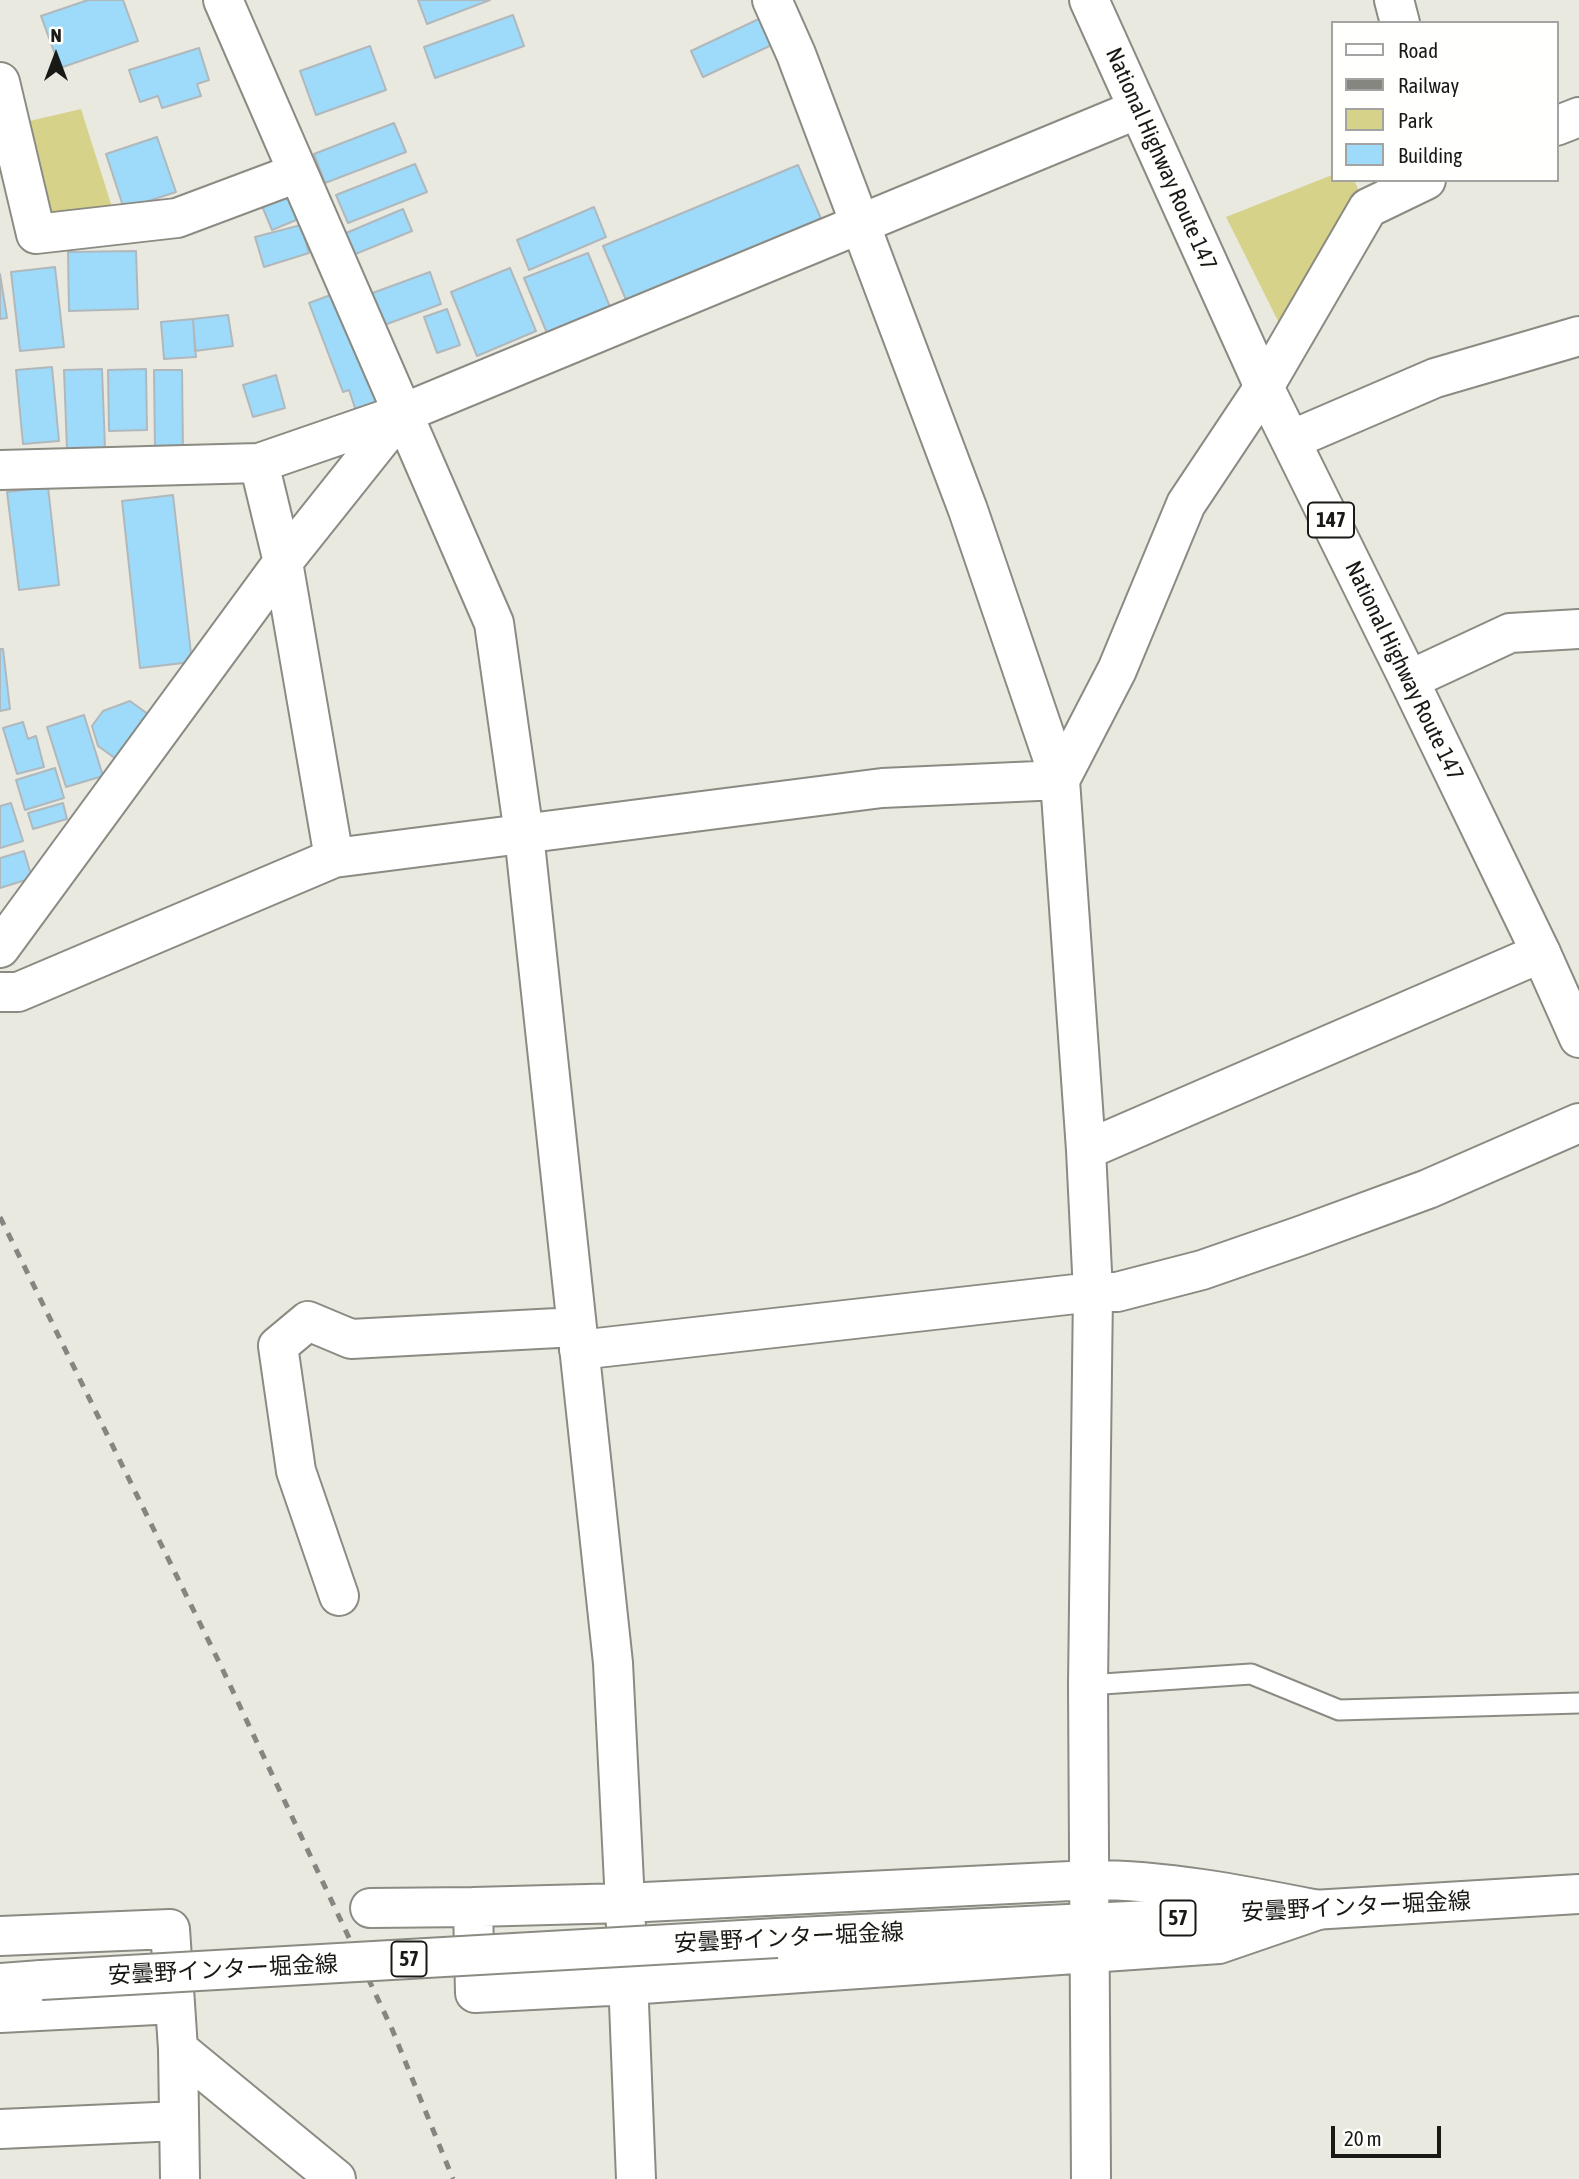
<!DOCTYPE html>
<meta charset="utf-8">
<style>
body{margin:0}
#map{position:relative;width:1579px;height:2179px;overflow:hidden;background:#e9e9e0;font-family:"Asap Condensed",sans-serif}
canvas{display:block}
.legend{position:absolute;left:1331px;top:21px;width:228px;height:161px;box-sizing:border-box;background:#fffffe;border:2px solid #a3a3a1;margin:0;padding:9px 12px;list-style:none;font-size:21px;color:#191916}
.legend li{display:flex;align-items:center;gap:14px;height:35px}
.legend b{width:35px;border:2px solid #a3a3a1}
.north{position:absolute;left:21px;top:21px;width:70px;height:70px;-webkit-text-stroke:5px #fffffe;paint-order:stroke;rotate:0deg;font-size:19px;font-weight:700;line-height:28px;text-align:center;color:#191916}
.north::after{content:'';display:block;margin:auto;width:24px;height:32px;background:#191916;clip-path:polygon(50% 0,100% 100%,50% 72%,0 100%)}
.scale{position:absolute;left:1331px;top:2126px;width:110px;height:32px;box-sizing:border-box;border:4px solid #191916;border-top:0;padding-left:9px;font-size:21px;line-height:24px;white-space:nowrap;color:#191916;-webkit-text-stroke:5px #fffffe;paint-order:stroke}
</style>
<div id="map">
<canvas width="1579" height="2179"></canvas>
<ul class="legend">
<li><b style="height:9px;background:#fff"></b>Road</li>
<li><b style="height:9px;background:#868680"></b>Railway</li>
<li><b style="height:19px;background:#d7d28a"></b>Park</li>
<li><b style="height:19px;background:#9edafa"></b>Building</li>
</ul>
<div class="north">N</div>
<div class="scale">20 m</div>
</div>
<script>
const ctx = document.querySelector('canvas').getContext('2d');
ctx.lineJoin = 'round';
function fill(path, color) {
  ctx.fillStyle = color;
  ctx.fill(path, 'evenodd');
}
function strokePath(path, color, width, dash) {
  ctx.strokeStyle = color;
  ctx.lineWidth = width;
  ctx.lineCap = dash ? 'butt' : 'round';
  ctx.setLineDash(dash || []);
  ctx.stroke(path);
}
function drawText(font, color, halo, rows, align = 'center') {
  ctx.font = font + ' "Asap Condensed","Noto Sans JP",sans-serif';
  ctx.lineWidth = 5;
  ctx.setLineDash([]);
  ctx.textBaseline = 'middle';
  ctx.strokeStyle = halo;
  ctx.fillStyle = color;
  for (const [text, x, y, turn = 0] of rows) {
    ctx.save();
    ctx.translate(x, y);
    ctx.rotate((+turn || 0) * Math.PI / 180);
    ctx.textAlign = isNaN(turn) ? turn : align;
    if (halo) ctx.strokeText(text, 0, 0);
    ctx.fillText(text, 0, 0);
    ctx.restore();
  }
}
fill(new Path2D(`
 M81,109L112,207L44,215L21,123Z
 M1332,175V180H1354L1360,193L1280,325L1226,217Z`), '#d7d28a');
const building = new Path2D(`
 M88,0H123L138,41L60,68L41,16Z
 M418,0H490L427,24Z
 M513,15L524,46L435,78L424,47Z
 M763,17L776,43L703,77L691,51Z
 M370,46L386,90L316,115L300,71Z
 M199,48L209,80L197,84L201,96L162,108L158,96L140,102L129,70Z
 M394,123L406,152L325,183L314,154Z
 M157,137L176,192L124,209L106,154Z
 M415,164L427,192L348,223L336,195Z
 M798,165L822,221L627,302L603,246Z
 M288,189L301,218L272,230L260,201Z
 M594,207L606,237L529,270L517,240Z
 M403,209L412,231L348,257L339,236Z
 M301,225L309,253L264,267L255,237Z
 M136,251L138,309L69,311L68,252Z
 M588,253L610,307L547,333L524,278Z
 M55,267L64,347L20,351L11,272Z
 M510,268L536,331L477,356L451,292Z
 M430,272L441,304L379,327L367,295Z
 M0,274L7,318L0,319Z
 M344,290L386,399L356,411L349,390L343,392L309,303Z
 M447,309L460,345L437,353L424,317Z
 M228,315L233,346L195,351L193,319Z
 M193,319L196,357L164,359L161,322Z
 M52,367L59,441L23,444L16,370Z
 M102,369L105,448L67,450L64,370Z
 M146,369L147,430L109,431L108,370Z
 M154,370H182L183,451H155Z
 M276,375L285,408L253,417L243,385Z
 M48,487L59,585L19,590L7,492Z
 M173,495L192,662L140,668L122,501Z
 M0,649H3L10,709L0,711Z
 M130,701L152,717L119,761L98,746L92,726L103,711Z
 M84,715L103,776L66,787L47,727Z
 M23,722L28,739L36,736L44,767L17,774L3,728Z
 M55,768L64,798L25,810L16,780Z
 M11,803L23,841L0,848V806Z
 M63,803L67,819L33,829L28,813Z
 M24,851L32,878L0,888V858Z`);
fill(building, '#9edafa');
strokePath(building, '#b0b8bc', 2);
const lane = new Path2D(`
 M1088,1685L1251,1674L1339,1710L1579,1703`);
const street = new Path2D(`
 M223,0L494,623L524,834L613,1663L625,1903L636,2179
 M772,0L796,54L968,510L1060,780L1086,1150L1093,1292L1088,1685L1091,2179
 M1394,0L1400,23
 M0,82L36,234L177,218L297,173
 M1556,126L1579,117
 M1291,440L1435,378L1579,336
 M259,463L283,562L334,858
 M0,470L259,463L401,414L1138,109
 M1409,680L1510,633L1579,629
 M1060,780L1117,670L1186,504L1264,387L1368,208L1426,180
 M0,948L283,562L401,414
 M0,992H18L334,858L882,788L1060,780
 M1086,1150L1541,953
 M579,1350L1093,1292H1117L1202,1270L1300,1236L1428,1189L1579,1123
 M339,1596L296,1471L278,1346L308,1321L351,1339L576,1327
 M1091,1880C1167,1880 1242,1895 1318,1910L1219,1944L628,1985L475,1993L473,1907L625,1903Z
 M370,1908L473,1907
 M0,1936L170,1929L178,2049L180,2179
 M0,2013L175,2004
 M178,2049L336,2179
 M0,2129L178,2121`);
const primary = new Path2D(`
 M777,1938L1130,1921L1579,1894
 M0,1983L41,1980`);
const highway = new Path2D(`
 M1089,0L1264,387L1409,680L1541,953L1579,1038`);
strokePath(lane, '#8b8b83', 23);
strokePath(street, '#8b8b83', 42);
strokePath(primary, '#8b8b83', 42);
strokePath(highway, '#8b8b83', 42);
strokePath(lane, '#fff', 19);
strokePath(street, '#fff', 38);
strokePath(primary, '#fff', 38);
strokePath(highway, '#fff', 38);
strokePath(new Path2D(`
 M0,1217L220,1664L392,2029L453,2179`), '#868680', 5, [9, 9]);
const primaryBridge = new Path2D(`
 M41,1980L777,1938`);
strokePath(primaryBridge, '#8b8b83', 42, []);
strokePath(primaryBridge, '#fff', 38);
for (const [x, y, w] of [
 [1331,520,46],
 [1178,1918,35],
 [409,1959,35]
]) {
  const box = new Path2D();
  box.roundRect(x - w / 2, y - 17.5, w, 35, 5);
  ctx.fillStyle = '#fffffe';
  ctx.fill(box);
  strokePath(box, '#191916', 2);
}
drawText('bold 21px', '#191916', null, [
 ["147",1331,520],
 ["57",1178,1918],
 ["57",409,1959]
]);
drawText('23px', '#191916', '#fffffe', [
 ["National Highway Route 147",1161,159,66],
 ["National Highway Route 147",1404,671,64],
 ["安曇野インター堀金線",1356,1907,-3],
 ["安曇野インター堀金線",789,1938,-3],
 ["安曇野インター堀金線",223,1970,-3]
]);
</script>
